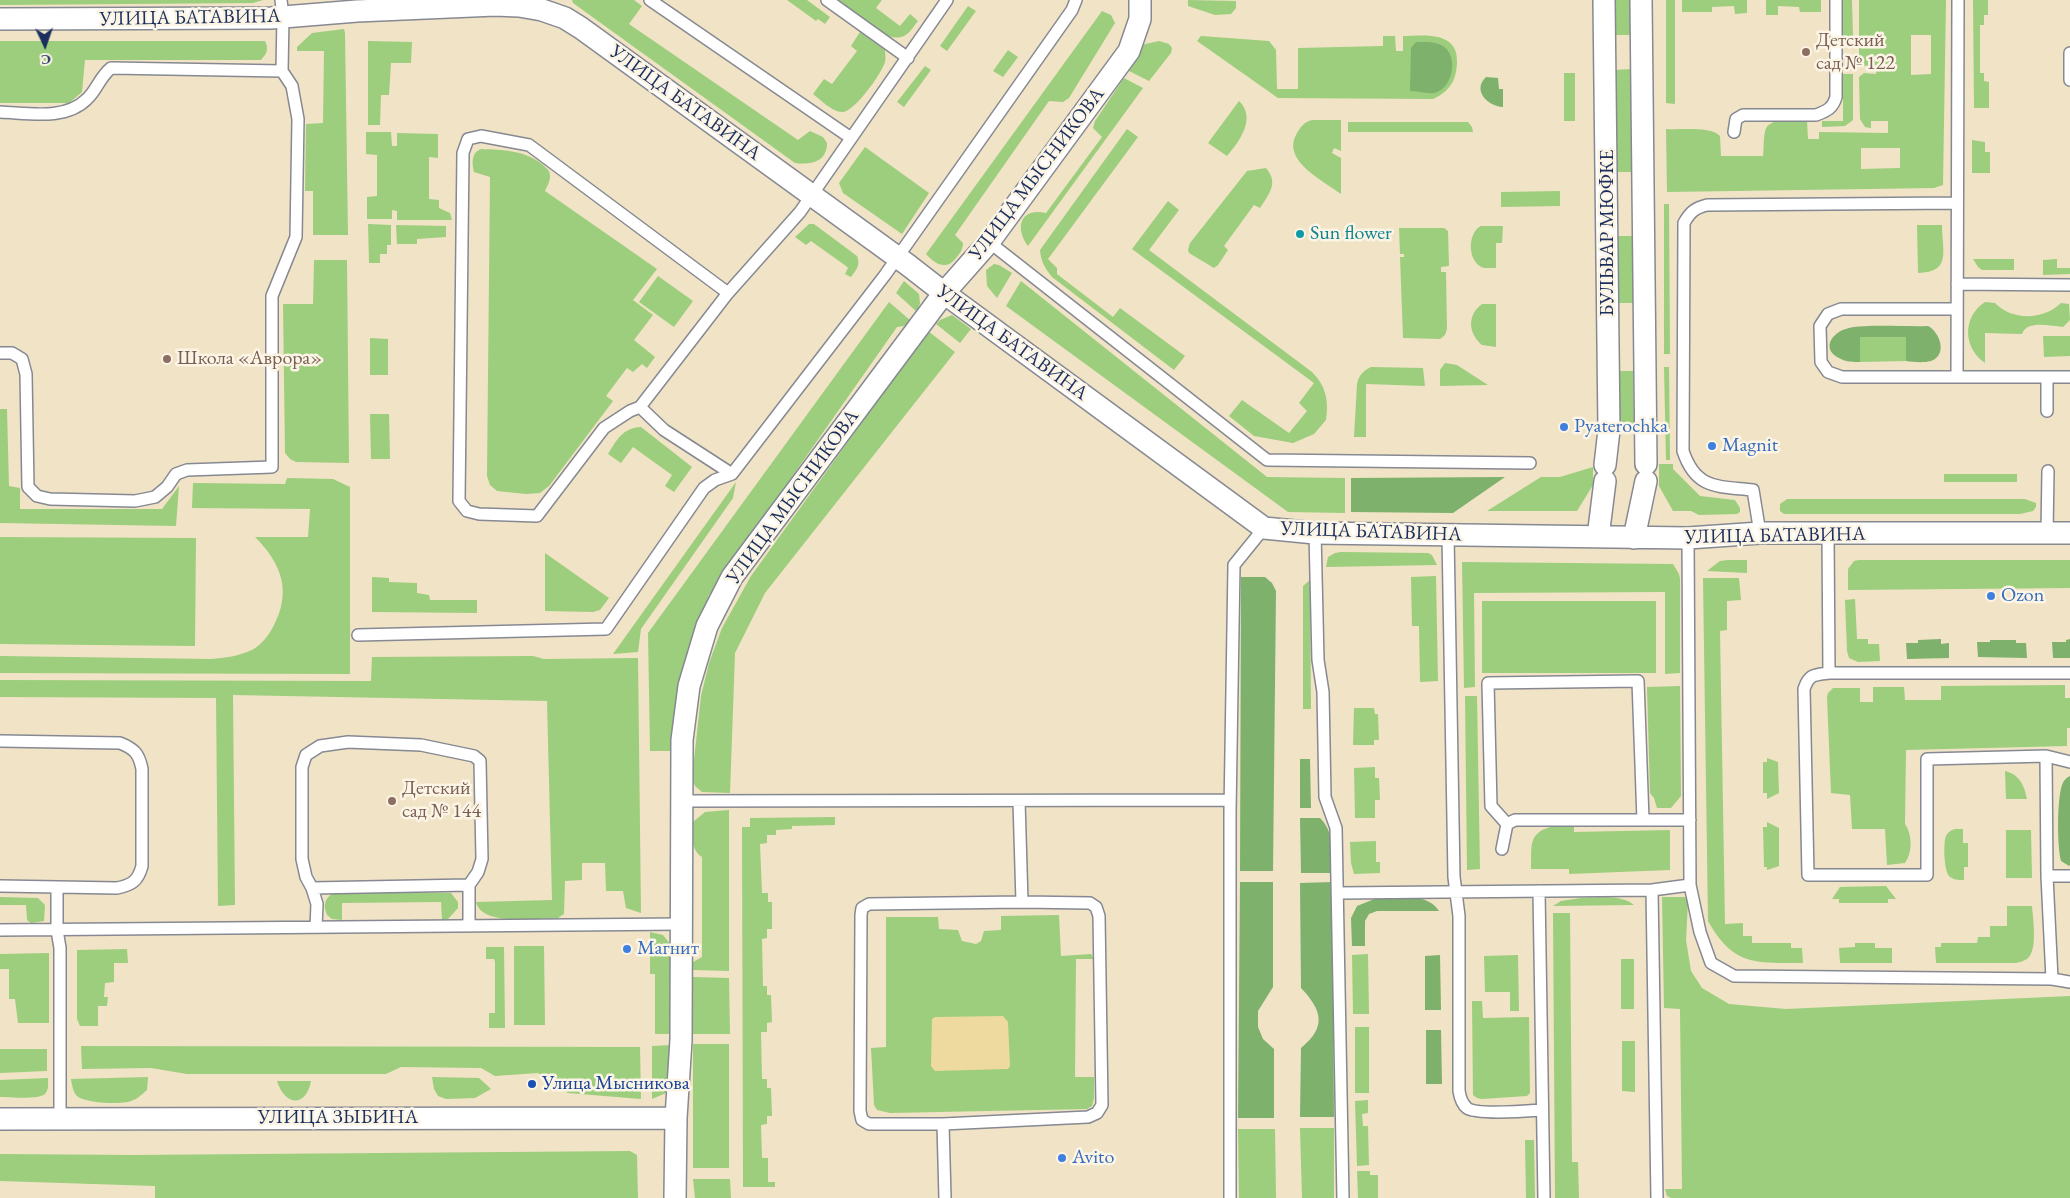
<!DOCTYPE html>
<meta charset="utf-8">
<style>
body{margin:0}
#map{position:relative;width:2070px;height:1198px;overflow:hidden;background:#f1e3c5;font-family:"EB Garamond",serif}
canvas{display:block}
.north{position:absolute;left:20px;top:20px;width:50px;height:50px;-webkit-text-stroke:4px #fcf5e5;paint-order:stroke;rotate:177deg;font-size:14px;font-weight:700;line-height:20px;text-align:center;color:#1b2f5e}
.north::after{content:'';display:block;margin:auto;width:18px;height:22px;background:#1b2f5e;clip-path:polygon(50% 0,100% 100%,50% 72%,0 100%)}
</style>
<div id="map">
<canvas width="2070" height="1198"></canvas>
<div class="north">С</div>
</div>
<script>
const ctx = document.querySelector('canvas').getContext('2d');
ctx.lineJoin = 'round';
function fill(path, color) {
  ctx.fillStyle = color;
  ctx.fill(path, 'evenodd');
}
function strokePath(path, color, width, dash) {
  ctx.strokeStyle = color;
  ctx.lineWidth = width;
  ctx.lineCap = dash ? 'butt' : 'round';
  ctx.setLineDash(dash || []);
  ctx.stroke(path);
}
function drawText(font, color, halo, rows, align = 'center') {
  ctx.font = font + ' "EB Garamond",serif';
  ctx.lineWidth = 5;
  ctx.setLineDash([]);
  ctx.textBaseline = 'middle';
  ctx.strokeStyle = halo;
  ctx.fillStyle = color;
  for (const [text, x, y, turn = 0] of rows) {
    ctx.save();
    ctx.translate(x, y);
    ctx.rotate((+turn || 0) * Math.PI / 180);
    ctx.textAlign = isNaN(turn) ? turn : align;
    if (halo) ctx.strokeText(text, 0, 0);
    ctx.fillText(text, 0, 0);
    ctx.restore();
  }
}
fill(new Path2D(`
 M0,0H263L253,3L0,5Z
 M572,0H634L642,6L629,24L798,140L810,131L823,137L827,143C827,162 811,165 795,163L573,3Z
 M787,0H807L830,17L825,24L818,19L816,21Z
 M834,0H882L876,8L900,26L910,14L918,21C913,27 909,35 901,37C882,42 849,11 834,0Z
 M1188,0L1236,1V8L1231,14L1215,15L1188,6Z
 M1613,0H1632V35H1613Z
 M1666,0H1675V104L1666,103Z
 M1682,0H1747V13L1735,14L1734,6L1712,7V12H1682Z
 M1766,0H1821V12H1800L1799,7L1778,6V15H1766Z
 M1843,0H1852L1853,36H1843Z
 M1859,0H1946L1943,185L1934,188L1667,192L1666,129C1680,130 1711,126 1720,136L1721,156H1763C1764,148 1763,140 1765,132C1767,116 1795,121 1807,121L1808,139H1819V132L1888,133V121H1871V128L1865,127L1860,119L1859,77L1864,73L1876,74L1877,65L1859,66V41H1875V37L1859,36ZM1911,35H1931V74L1911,75ZM1900,148V168L1861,169V148Z
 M1973,0H1988V15H1984V25H1980V73H1984V81L1989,82V108H1974Z
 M968,6L976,11L947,51L940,46Z
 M1102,11L1111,15L1115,23L1069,98L1063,102L1049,101L955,235L963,243C963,250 960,253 956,258C946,271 935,264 926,254Z
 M344,29L345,33L348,235H313V191H305L306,124L323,123L324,51H297V47L312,33Z
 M860,32L885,50C885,54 886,57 885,62C882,73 855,111 843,112C833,113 821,100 813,94L824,79L832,84L857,51L851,46Z
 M1201,36L1269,41L1276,50L1277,89H1298V48L1383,46V36H1395L1396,51H1403V36C1417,36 1437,33 1449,42C1456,48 1457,54 1457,63C1456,81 1450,91 1433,99L1278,98L1197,41Z
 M0,41H265C269,50 267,53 261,60H85L82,92L69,103H0Z
 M368,41L412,42L411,63H391L389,95H381L380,125H368Z
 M1159,41L1169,44L1172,48L1171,53L1149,81L1127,70L1141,45Z
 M1008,50L1018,57L1003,77L993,71Z
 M925,66L931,70L904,107L897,102Z
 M1632,69L1633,172H1614V70Z
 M1564,73H1575V121H1564Z
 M1843,74H1853V120L1845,126L1822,127V121H1843Z
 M1124,78L1143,88L1028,246C1014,227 1021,207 1046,213L1102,137L1093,128L1095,121Z
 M1239,101C1257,118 1239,142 1227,156L1208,143Z
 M1313,120H1341V151L1334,148L1332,153L1341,158V194C1324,181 1282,161 1296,135C1300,127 1305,121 1313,120Z
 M1348,122H1468L1472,127L1473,132H1348Z
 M1127,129L1138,137L1048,259L1057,268V274L1113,317L1120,308L1185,356L1174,370L1052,277C1045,268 1041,262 1040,250Z
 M366,132H391L392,146H397V133L438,134V158L429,157V199L439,200V208L450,213L452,220H397V211L392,210V219H367V197L377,196V155L366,154Z
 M1972,140L1985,142V152H1990V173H1972Z
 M865,147L929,193L902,234L843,193L839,183Z
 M481,149C503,150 524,150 542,164C546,168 550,170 550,176C550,182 547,186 545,191L657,269L633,300L653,315L634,340L655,357L647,368L642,364L633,372L627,368L606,396L613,401L549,486L540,493L526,494L497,491L490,485L487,476L490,177L474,172C472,163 471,153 481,149Z
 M1266,168C1279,183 1269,194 1260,208L1254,205L1224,246L1228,250L1218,265L1214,268L1189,253L1188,250L1190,243L1247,171Z
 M1560,191V206L1501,207V192Z
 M1168,201L1179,210L1149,250L1312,372C1326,386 1329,401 1326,420L1314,434L1293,443L1254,436L1229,416L1242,400L1289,433L1307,411L1299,403L1314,383L1132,249Z
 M1664,204H1669L1670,354H1664Z
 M368,224L391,225V245H387V254H380V263H369Z
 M809,224H814L857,256C861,265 856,270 851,277L845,274L848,268L846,266L811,241L806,245L795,237Z
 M396,225L446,226V237L417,239V244H397Z
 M1917,225H1942C1942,251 1952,272 1918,273Z
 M1481,226H1503L1502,243H1496V268C1492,268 1487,268 1484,268C1467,263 1467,233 1481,226Z
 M1399,228H1444L1448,231L1449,266L1441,267V272H1446L1447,329L1445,335L1440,339L1403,338L1400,257H1404V254H1400Z
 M1615,236H1633V303H1615Z
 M1973,259H2014V270H1982L1978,267Z
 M2057,259V268H2070V274L2043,275V260Z
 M314,260H347L349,463L296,462L290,459L285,453L283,304H313Z
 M994,264L999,265L1012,273L997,298L987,286L986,270Z
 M658,276L693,301L674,327L639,302Z
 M904,281L919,294L920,303L917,312L896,293Z
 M1021,281L1267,477L1345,478V513L1288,512L1006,306Z
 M889,302L911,321L904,326L897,327L709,595L692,641L674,751H650L648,633Z
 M1985,302L1995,303C2012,321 2044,320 2061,303L2069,304L2070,320L2063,327C2050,326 2027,320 2022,334L1985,333V363C1963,348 1962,317 1985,302Z
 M1482,304H1496V347L1482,345C1468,333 1467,315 1482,304Z
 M952,315L971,329L960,343L936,324L940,320Z
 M928,331L955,352L765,593L735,653L730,793L702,792L695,786L692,778L701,696L709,663L722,628L751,576Z
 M2043,336H2070V356L2044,357Z
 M1860,337H1906V361L1860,362Z
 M370,338L388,339V375H370Z
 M1445,363L1457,365L1488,385L1440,386V370Z
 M1371,367L1423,368L1425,386L1366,384V437H1354L1357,384C1359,375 1363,371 1371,367Z
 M1664,367H1669L1670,460H1666Z
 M1614,371H1633L1634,428H1615Z
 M0,409H7L9,486L20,488V509H162L179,486L176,526L0,523Z
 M370,414H389L390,459H371Z
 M641,427L692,467L674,492L665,486L672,475L633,447L621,463L608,454C617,440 622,428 641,427Z
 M1659,464H1673V469L1700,496L1735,500L1740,508V512L1737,514L1699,515L1691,511H1673L1659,486Z
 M1593,467V485L1577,511H1487L1541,477H1560Z
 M1944,474H2017V482H1944Z
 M287,478L333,479L350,487V674L0,673V656L211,659C225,658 239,656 252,650C261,645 269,635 273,627C292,592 282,564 255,537H308L310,509L192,508L193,483L285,484Z
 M736,482L733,498L641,629L638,652L613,654Z
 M1787,499H2025L2036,503V507L2033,511L2020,514H1784L1780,511V504Z
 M0,537L196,538L195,646L0,644Z
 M1341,552L1428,553L1432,555L1437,565L1326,567L1328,557L1335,553Z
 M545,553L609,598L600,610L593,612L545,611Z
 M1728,560H1747V573L1707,571L1720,561Z
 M1859,560H2070V588L1848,590V569L1854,561Z
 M1462,562L1673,564L1679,574L1680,579V673L1665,674V592L1474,593L1475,687L1464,688Z
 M1436,576L1438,681L1420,682L1419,626H1412L1411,577Z
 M372,577L389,578V582L417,583V593L429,595L430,600H477V613L372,612Z
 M1703,578H1739L1741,600L1727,601V630L1720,631L1725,924L1743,923V936H1752V943H1791V948H1802L1803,963C1755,963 1733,966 1708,921Z
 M1310,580L1311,709H1303V586Z
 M1855,599L1857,639H1868V644H1879L1880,661L1858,662L1849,658L1847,651L1845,600Z
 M1482,601H1656V673H1482Z
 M533,656L544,659L638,658L641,913L626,908L623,891H606L605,863H582V880L565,881L564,914L558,918C538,918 482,927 476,902L552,900L547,701L233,695L235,905L218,906L216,698L0,697V680L371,681L372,657Z
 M2065,685V698H2070V728H2067V746L1906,750L1905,824C1912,834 1913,852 1905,863L1887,865L1885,829H1852L1850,795L1831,793L1827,697L1828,693L1833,688H1860V702H1873V687H1904L1905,700H1941V686Z
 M1680,686L1681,796L1671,808H1657L1654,798L1650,793L1647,687Z
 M1465,696H1477L1480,869L1467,870Z
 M1354,708H1374L1375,714H1378L1379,740H1374V745H1353Z
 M1767,758L1778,762L1779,793L1767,799V793H1763V762H1767Z
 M1375,767V778H1379L1380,800H1375V818H1355L1354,768Z
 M2005,771C2020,775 2024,785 2027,799H2006Z
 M729,810V971L693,970V962L702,957V857C690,849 693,836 693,822L705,812Z
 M835,817V825L792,826V829L776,830V835H767V843L760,844L762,893H768V902H772V929H767V938L762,939L763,986H767V995H771L772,1022L767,1023V1032H761L762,1079H767V1088H771L772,1116H767V1124L761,1125L762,1158H768V1182H775V1187H743L742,827H750V818Z
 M1767,822L1779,828V866L1767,870V867H1764L1763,827H1767Z
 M1553,826H1574V832L1670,830V870L1569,874V869H1531C1532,846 1527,833 1553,826Z
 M1955,829H1963V843H1968V867H1964V880C1958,880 1953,880 1949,876C1944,871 1943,842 1946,836C1948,832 1951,830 1955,829Z
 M2006,830H2031L2032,878H2006Z
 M1376,841V862H1380V873L1354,874L1351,863L1350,842Z
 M1886,886L1896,899H1888V903H1839V899H1832L1840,887Z
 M337,891L451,893L458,902V908L448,919L442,920L441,902L342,903V920L332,919L327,915C322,903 326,896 337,891Z
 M0,897L38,898L45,905L44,921L31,923L27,920L26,905H0Z
 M1662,897H1685L1688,902L1686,940L1691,971L1702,988L1729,1004L1786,1009L2070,996V1198H1671L1667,1196L1665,1189H1682L1680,1009L1664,1008Z
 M1581,898C1597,898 1621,894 1634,905L1553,906L1561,901Z
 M2007,906H2032C2033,919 2038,951 2027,959C2024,961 2020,962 2016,963H1936L1935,947H1941V943H1977L1978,937H1990V926H2007Z
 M1553,913H1570L1572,1162H1578L1579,1198H1555Z
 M1059,915L1061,956L1091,954L1094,959H1076L1075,1077H1094V1098L1092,1106L1087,1109L890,1113L877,1110L874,1105L871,1048L886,1047V917H938L939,929L958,930L962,941L976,944L981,941L984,931L1001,930V916Z
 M650,932L663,935L671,945L672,1034H655V974H650Z
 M1855,943H1875V948H1892V963H1840L1839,948L1855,947Z
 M514,946H544L545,1025H514Z
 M486,947H504L505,1028H489V1013H495V962L494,959H486Z
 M127,949L128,963H114V982L105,983L104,997H108L107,1006H98V1026H80L77,1019V950Z
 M49,953V1023H18L15,999H9V969H0V954Z
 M1368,954L1369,1014H1353L1352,955Z
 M1518,955L1519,1011H1510V992H1485L1484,956Z
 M1621,959H1634V1009H1621Z
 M693,977L729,978L730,1034H693Z
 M1472,1001H1482L1483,1018L1529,1017L1530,1093L1527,1096L1482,1099L1477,1098L1473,1095Z
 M1355,1027H1369V1093H1355Z
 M1622,1041H1635V1092L1622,1091Z
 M693,1044H729V1168H693Z
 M671,1045L669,1085L666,1093L652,1099V1046Z
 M81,1046L640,1047L641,1099L568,1093L538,1073L495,1076L481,1068L401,1067L386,1074H187L151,1068L82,1069Z
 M0,1049H47V1071L0,1073Z
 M148,1077L147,1090C142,1094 138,1099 131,1101C121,1105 87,1103 78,1097C73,1093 72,1085 71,1079Z
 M432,1077L479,1078L491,1089L475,1098L446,1099L438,1096L434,1089Z
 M48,1078C48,1083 49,1090 45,1094C38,1100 10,1097 0,1097V1080Z
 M277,1081H311C306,1108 285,1106 277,1081Z
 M1368,1100V1113L1362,1114L1363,1126H1368L1369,1165L1357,1166L1355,1101Z
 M1300,1128H1334V1198H1302Z
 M1238,1129H1275L1276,1198H1239Z
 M1525,1140H1534L1535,1198H1526Z
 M630,1151L637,1155L638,1198H155V1186L0,1181V1154L133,1155Z
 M1357,1171H1370V1175H1378V1198H1358Z
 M693,1179H730L731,1198H695Z`), '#9cce7d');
fill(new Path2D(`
 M1416,42C1425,42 1435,41 1443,46C1459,56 1453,89 1434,93C1427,94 1417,91 1410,91L1411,48Z
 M1486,77L1498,78L1499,89H1503V107C1487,106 1472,90 1486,77Z
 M1928,326C1940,332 1948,355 1931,361C1923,363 1914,362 1906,361V337H1860V362C1854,362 1846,362 1841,359C1820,350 1831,332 1849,328C1869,324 1906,327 1928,326Z
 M1505,477L1453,513L1351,512V478Z
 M1241,577H1265L1272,583L1276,591L1273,871H1240Z
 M1941,639V644L1949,643V658L1907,659L1906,643H1918V640Z
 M2070,639V658H2053L2052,642H2066V640Z
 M1990,640H2016V643H2026L2027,658L1978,657L1977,642H1990Z
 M1300,759H1310L1311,808H1300Z
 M2070,776V865L2069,866L2061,861C2057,846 2057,799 2062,785C2064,780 2066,778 2070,776Z
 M1300,818H1320C1335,833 1332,853 1332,873H1301Z
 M1240,882H1273V987L1258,1011V1027L1263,1039L1274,1049V1118H1238Z
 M1332,882L1334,1117H1300L1301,1048C1327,1027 1322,1010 1301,988L1300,883Z
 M1377,898C1397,898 1427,892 1439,911H1377L1369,914L1365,921V946H1352L1351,918L1357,906Z
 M1440,955L1441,1010H1425V956Z
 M1426,1030H1441L1442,1084H1426Z`), '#7db16c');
fill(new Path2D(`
 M1003,1016L1008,1022L1010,1066L1008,1069L935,1071L931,1066L932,1019L935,1017Z`), '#eeda9e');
const lane = new Path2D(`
 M650,0L851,138
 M827,0L908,58
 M2070,53V80
 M0,112C28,113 65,121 87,99C97,90 99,78 111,68L282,71
 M1734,132L1736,119L1743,115H1816C1827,111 1833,108 1836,97V0
 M989,242L1267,460L1530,463
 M1957,284L2070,285
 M1956,309H1841L1828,314L1820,326L1821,362L1828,372L1842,377H2070
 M0,353H12L22,359L26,374L28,487L37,496L50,499L135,501L155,497L167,487L176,474L187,470L272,467V296L296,237L298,119L292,86L282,71L283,17L281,0
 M1957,377L1958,0
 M2047,377V411
 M640,407L630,411L604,428L537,516L479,514L467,511L459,501L463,153L468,139L481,136L529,145L728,293
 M732,474L664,430L640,407L728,293L800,212L947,0
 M1315,533L1318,660L1323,692L1325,797L1336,828L1343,1198
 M1760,533L1753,490C1718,486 1696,490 1683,451L1684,223C1690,212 1695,208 1707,205L1957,203
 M1828,533L1829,673
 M2047,533L2048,471
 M1448,535L1454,877L1459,916V1091C1460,1097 1462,1104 1467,1108C1476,1115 1528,1111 1541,1110
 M1688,538L1690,885L1700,932L1711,963L1734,976L2052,979L2070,982
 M358,635L606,629L704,488L715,480L732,474L885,275L1072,10L1076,0
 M0,741L120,743C135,749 139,754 142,769V866C138,881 132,885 117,888L0,886
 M2046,756L2070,762
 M683,801L1230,800
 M1507,824L1491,806L1488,683L1638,681L1643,820
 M1502,849L1507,824L1515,820H1690
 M2047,876H2070
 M57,888V930L60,948V1119
 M312,888L469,885
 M1652,890L1657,1198
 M1539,891L1544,1198
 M1339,893L1652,890L1690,885
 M316,927L317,904L312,888L306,877L302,859V767L306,755L320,746L348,742L421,745L474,756L480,761L482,859L478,872L469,885V926
 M0,930L682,924
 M2052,979L2047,876L2046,756L1927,759V875H1808L1804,689C1809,674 1814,675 1829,673H2070
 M943,1124H869L862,1120L860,1111L861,915L862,908L869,904L1022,902
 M945,1198L943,1124L1088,1117L1097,1113L1102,1105L1099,916L1096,907L1090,903L1022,902L1019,801
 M1230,1198V812L1234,565L1264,528`);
const street = new Path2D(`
 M1604,0L1609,430L1605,465
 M1641,0L1646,464
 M0,19L271,18L357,11L495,5L519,6L542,10L565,18L581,28L908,265L944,293L1264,528L1315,533L1688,538L1760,533H2070
 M1598,537L1605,481
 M1634,538L1646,481
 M0,1119L676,1118
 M675,1198L676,1118L681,1040L682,740L689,686L707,626L732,577L944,293L989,242L1129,51L1140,19V0`);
strokePath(lane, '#868992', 14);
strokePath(street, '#868992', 24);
strokePath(lane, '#fff', 11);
strokePath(street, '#fff', 21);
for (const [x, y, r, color] of [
 [1806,52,5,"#8d6e63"],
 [1300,234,5,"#0f9aa8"],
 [167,359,5,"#8d6e63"],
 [1564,427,5,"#3f7fe0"],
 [1712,446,5,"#3f7fe0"],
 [1991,596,5,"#3f7fe0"],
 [392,801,5,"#8d6e63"],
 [627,949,5,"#3f7fe0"],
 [532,1084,5,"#1a4fb4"],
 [1062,1158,5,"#3f7fe0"]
]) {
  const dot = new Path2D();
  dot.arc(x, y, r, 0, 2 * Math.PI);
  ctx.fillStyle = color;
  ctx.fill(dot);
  strokePath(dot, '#fcf5e5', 2);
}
drawText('20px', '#1b2f5e', '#fcf5e5', [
 ["УЛИЦА БАТАВИНА",190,18,-1],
 ["УЛИЦА БАТАВИНА",685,103,36],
 ["УЛИЦА МЫСНИКОВА",1037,174,-53],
 ["БУЛЬВАР МЮФКЕ",1608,233,-90],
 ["УЛИЦА БАТАВИНА",1012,343,36],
 ["УЛИЦА МЫСНИКОВА",793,497,-54],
 ["УЛИЦА БАТАВИНА",1371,532,2],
 ["УЛИЦА БАТАВИНА",1775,536,-1],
 ["УЛИЦА ЗЫБИНА",338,1118]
]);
drawText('20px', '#785e54', '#fcf5e5', [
 ["Детский",1816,41],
 ["сад № 122",1816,64],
 ["Школа «Аврора»",177,359],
 ["Детский",402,789],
 ["сад № 144",402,812]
], 'left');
drawText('20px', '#0d838f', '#fcf5e5', [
 ["Sun flower",1310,234]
], 'left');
drawText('20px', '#366cbe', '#fcf5e5', [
 ["Pyaterochka",1574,427],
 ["Magnit",1722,446],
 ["Ozon",2001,596],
 ["Магнит",637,949],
 ["Avito",1072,1158]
], 'left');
drawText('20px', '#164399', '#fcf5e5', [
 ["Улица Мысникова",542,1084]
], 'left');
</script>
